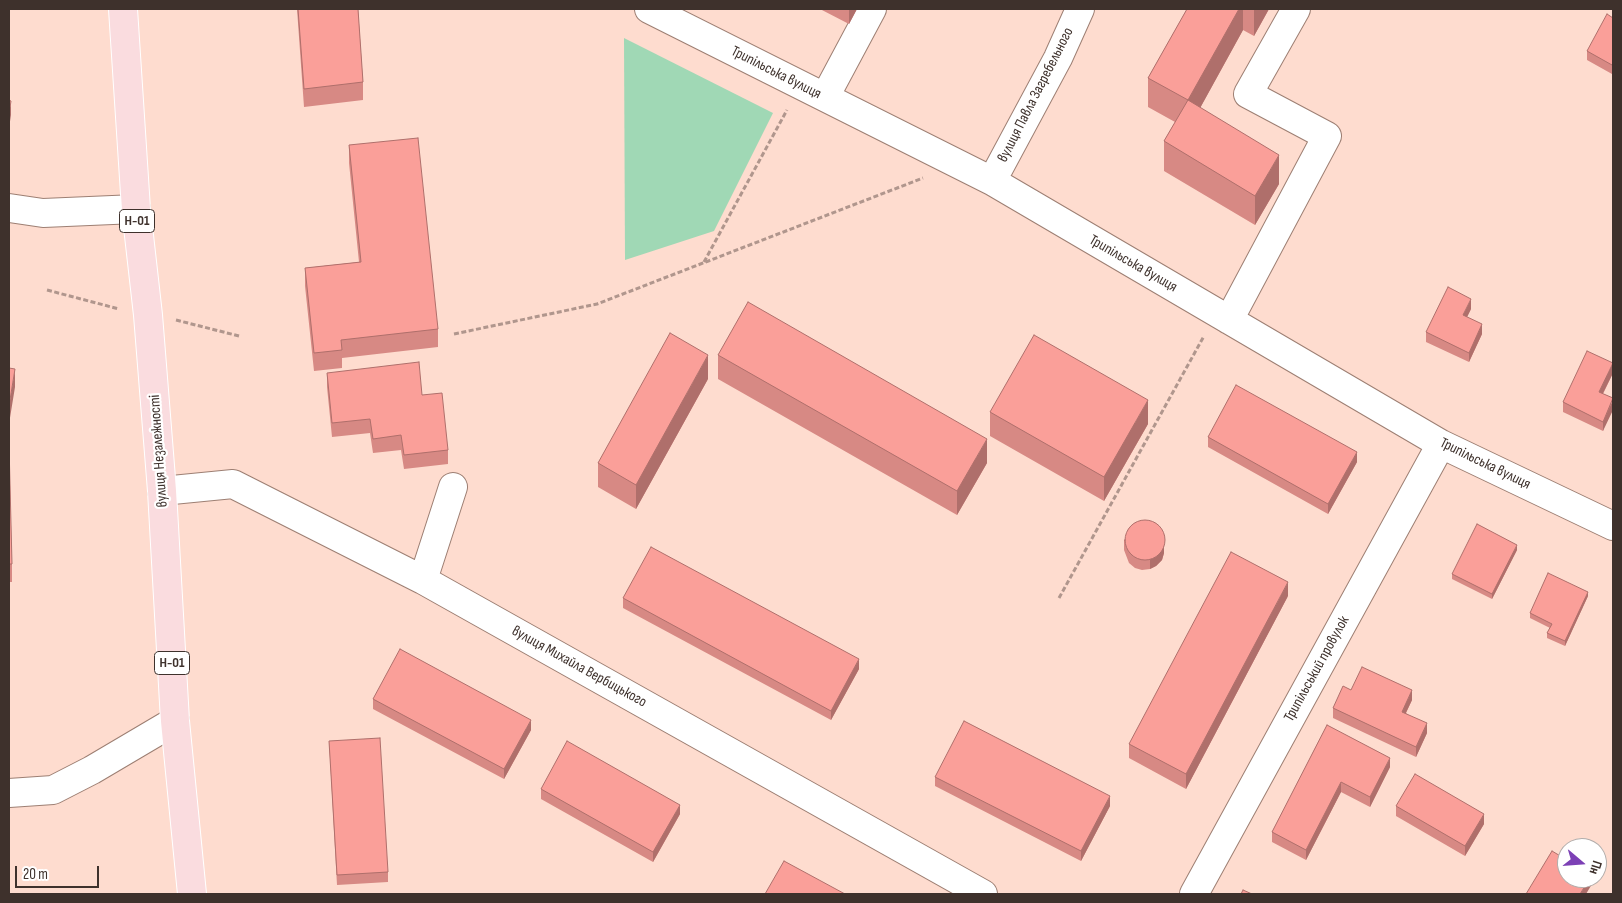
<!DOCTYPE html>
<meta charset="utf-8">
<style>
body{margin:0}
#map{position:relative;width:1622px;height:903px;overflow:hidden;background:#fedccf;font-family:"Sofia Sans Condensed",sans-serif}
canvas{display:block}
.frame{position:absolute;inset:0;border:10px solid #3e312c;pointer-events:none}
.north{position:absolute;left:1557px;top:838px;width:50px;height:50px;box-sizing:border-box;background:#fff;border:1px solid #b2adab;border-radius:50%;rotate:108deg;font-size:14px;font-weight:700;line-height:20px;text-align:center;color:#3e312c}
.north::after{content:'';display:block;margin:auto;width:18px;height:22px;background:#7c40b5;clip-path:polygon(50% 0,100% 100%,50% 72%,0 100%)}
.scale{position:absolute;left:15px;top:866px;width:84px;height:22px;box-sizing:border-box;border:2px solid #3e312c;border-top:0;padding-left:6px;font-size:15px;line-height:18px;white-space:nowrap;color:#3e312c;-webkit-text-stroke:4px #fff;paint-order:stroke}
</style>
<div id="map">
<canvas width="1622" height="903"></canvas>
<div class="frame"></div>
<div class="north">Пн</div>
<div class="scale">20 m</div>
</div>
<script>
const g = document.querySelector('canvas').getContext('2d');
g.lineJoin = 'round';
function fillPath(path, color) { g.fillStyle = color; g.fill(path, 'evenodd'); }
const shape = rows => new Path2D(rows.map(r => 'M' + r).join(''));
function strokePath(path, color, width, dash) { g.strokeStyle = color; g.lineWidth = width; g.lineCap = dash ? 'butt' : 'round'; g.setLineDash(dash || []); g.stroke(path); }
function label(font, color, halo, rows, align = 'center') {
  g.font = font + ' "Sofia Sans Condensed",sans-serif'; g.lineWidth = 4.5; g.setLineDash([]); g.textBaseline = 'middle'; g.strokeStyle = halo; g.fillStyle = color; for (const [text, x, y, turn = 0] of rows) {
    g.save(); g.translate(x, y); g.rotate((+turn || 0) * Math.PI / 180); g.textAlign = isNaN(turn) ? turn : align; if (halo) g.strokeText(text, 0, 0); g.fillText(text, 0, 0); g.restore();
  }
}
fillPath(shape([
 [624,38,773,113,714,231,625,260]
]), '#a0d8b5');
const minor = shape([
 [649,9,992,181,1441,444,1613,526],
 [825,97,872,9],
 [992,181,1058,58,1080,9],
 [9,208,43,213,136,209],
 [1229,320,1327,136,1248,94,1296,9],
 [162,491,233,484,423,580,983,894],
 [423,580,453,487],
 [9,793,53,790,92,770,175,721],
 [1194,894,1441,444]
]);
const major = shape([
 [123,9,136,209,148,315,162,491,175,721,192,894]
]);
strokePath(minor, '#9d7f73', 30);
strokePath(major, '#fff', 30);
strokePath(shape([
 [704,262,787,110],
 [47,290,119,309],
 [176,320,239,336],
 [454,334,597,304,923,178],
 [1059,598,1204,336]
]), '#b0968d', 3, [5, 2.5]);
strokePath(minor, '#fff', 28);
strokePath(major, '#fadcdf', 28);
fillPath(shape([
 [297,9,358,9,363,82,363,100,304,107],
 [820,9,857,9,849,24],
 [1187,9,1269,9,1254,36,1243,30,1200,108,1279,184,1255,225,1164,171,1164,141,1175,122,1148,107,1148,78],
 [1613,18,1613,73,1612,74,1587,60,1587,51],
 [349,145,438,329,438,347,342,358,342,368,314,371,305,286,305,268,359,262,349,163],
 [1471,309,1467,317,1482,334,1469,362,1426,342,1426,332],
 [718,355,987,463,957,515,718,379],
 [327,373,422,395,448,450,448,464,404,469,401,450,373,453,370,433,332,437,327,387],
 [1613,373,1603,394,1613,398,1603,431,1563,412,1563,402],
 [708,379,636,509,598,487,598,463],
 [990,412,1148,424,1104,501,990,436],
 [1208,437,1357,462,1328,514,1208,447],
 [9,444,12,564,12,582,9,582],
 [1164,536,1164,553,1162,560,1156,566,1150,569,1142,570,1135,568,1129,563,1124,550,1124,540],
 [1517,550,1492,599,1452,579,1452,574],
 [1288,596,1186,789,1129,758,1129,744],
 [1588,596,1565,646,1547,638,1547,633,1550,628,1530,618,1530,613],
 [623,598,859,669,831,720,623,608],
 [1351,690,1412,700,1406,713,1427,733,1416,757,1333,718,1333,708],
 [373,699,531,730,504,779,373,709],
 [1327,725,1390,767,1370,807,1341,792,1306,860,1272,842,1272,832],
 [329,741,388,872,388,882,337,885],
 [935,777,1110,806,1081,861,935,786],
 [541,789,680,814,653,862,541,799],
 [1396,806,1484,824,1465,856,1396,816]
]), '#d78984');
fillPath(shape([
 [849,9,857,9,849,24],
 [1239,9,1243,9,1243,30,1188,130,1188,100],
 [1254,9,1269,9,1254,36],
 [11,101,11,115,9,128,9,114],
 [1279,155,1279,184,1255,225,1255,196],
 [1471,299,1471,309,1463,325,1463,315],
 [1482,324,1482,334,1469,362,1469,353],
 [708,355,708,379,636,509,636,485],
 [1613,363,1613,373,1599,401,1599,392],
 [15,369,15,387,9,424,9,406],
 [1148,400,1148,424,1104,501,1104,477],
 [1613,400,1613,410,1603,431,1603,422],
 [987,439,987,463,957,515,957,491],
 [1357,452,1357,462,1328,514,1328,504],
 [1164,544,1164,553,1162,560,1156,566,1150,569,1150,559],
 [1517,545,1517,550,1492,599,1492,594],
 [1288,582,1288,596,1186,789,1186,774],
 [1588,592,1588,596,1565,646,1565,641],
 [859,659,859,669,831,720,831,711],
 [1412,690,1412,700,1402,721,1402,712],
 [531,720,531,730,504,779,504,769],
 [1427,723,1427,733,1416,757,1416,747],
 [1390,758,1390,767,1370,807,1370,797],
 [1341,782,1341,792,1306,860,1306,850],
 [1110,796,1110,806,1081,861,1081,851],
 [680,805,680,814,653,862,653,852],
 [1484,814,1484,824,1465,856,1465,846],
 [1590,878,1592,878,1592,884,1586,894,1580,894]
]), '#af6f6b');
const building = shape([
 [298,9,358,9,363,82,304,89,298,9],
 [1187,9,1239,9,1188,100,1148,78,1187,9],
 [1607,14,1613,18,1613,63,1612,65,1587,51,1607,14],
 [9,100,11,101,9,114,9,100],
 [1188,100,1279,155,1255,196,1164,141,1188,100],
 [418,138,438,329,341,340,342,350,314,353,305,268,361,262,349,145,418,138],
 [1448,287,1471,299,1463,315,1482,324,1469,353,1426,332,1448,287],
 [748,302,987,439,957,491,718,355,748,302],
 [670,333,708,355,636,485,598,463,670,333],
 [1034,335,1148,400,1104,477,990,412,1034,335],
 [1587,351,1613,363,1599,392,1613,398,1603,422,1563,402,1587,351],
 [419,362,422,395,442,393,448,450,404,455,401,435,373,439,370,419,332,423,327,373,419,362],
 [9,368,15,369,9,406,9,368],
 [1236,385,1357,452,1328,504,1208,437,1236,385],
 [9,444,12,564,9,564,9,444],
 '1125 540a20 20 0 1 1 40 0a20 20 0 1 1-40 0Z',
 [1477,524,1517,545,1492,594,1452,574,1477,524],
 [651,547,859,659,831,711,623,598,651,547],
 [1231,552,1288,582,1186,774,1129,744,1231,552],
 [1548,573,1588,592,1565,641,1547,633,1552,624,1530,613,1548,573],
 [400,649,531,720,504,769,373,699,400,649],
 [1362,667,1412,690,1402,712,1427,723,1416,747,1333,708,1343,686,1351,690,1362,667],
 [964,721,1110,796,1081,851,935,777,964,721],
 [1327,725,1390,758,1370,797,1341,782,1306,850,1272,832,1327,725],
 [380,738,388,872,337,875,329,741,380,738],
 [567,741,680,805,653,852,541,789,567,741],
 [1415,774,1484,814,1465,846,1396,806,1415,774],
 [1552,851,1567,860,1567,878,1590,878,1580,894,1526,894,1552,851],
 [784,861,845,894,765,894,784,861],
 [1243,890,1252,894,1241,894,1243,890]
]);
fillPath(building, '#fa9f99');
strokePath(building, '#af6f6b', 1);
for (const [x, y, w] of [
 [137,221,35],
 [172,663,35]
]) { const box = new Path2D(); box.roundRect(x - w / 2, y - 11.5, w, 23, 4); g.fillStyle = '#fff'; g.fill(box); strokePath(box, '#3e312c', 1); }
label('bold 14px', '#3e312c', null, [
 ["Н-01",137,221],
 ["Н-01",172,663]
]);
label('15px', '#3e312c', '#fff', [
 ["Трипільська вулиця",776,73,27],
 ["вулиця Павла Загребельного",1036,95,-63],
 ["Трипільська вулиця",1133,264,30],
 ["вулиця Незалежності",159,451,-94],
 ["Трипільська вулиця",1485,464,26],
 ["вулиця Михайла Вербицького",579,667,29],
 ["Трипільський провулок",1317,669,-61]
]);
</script>
